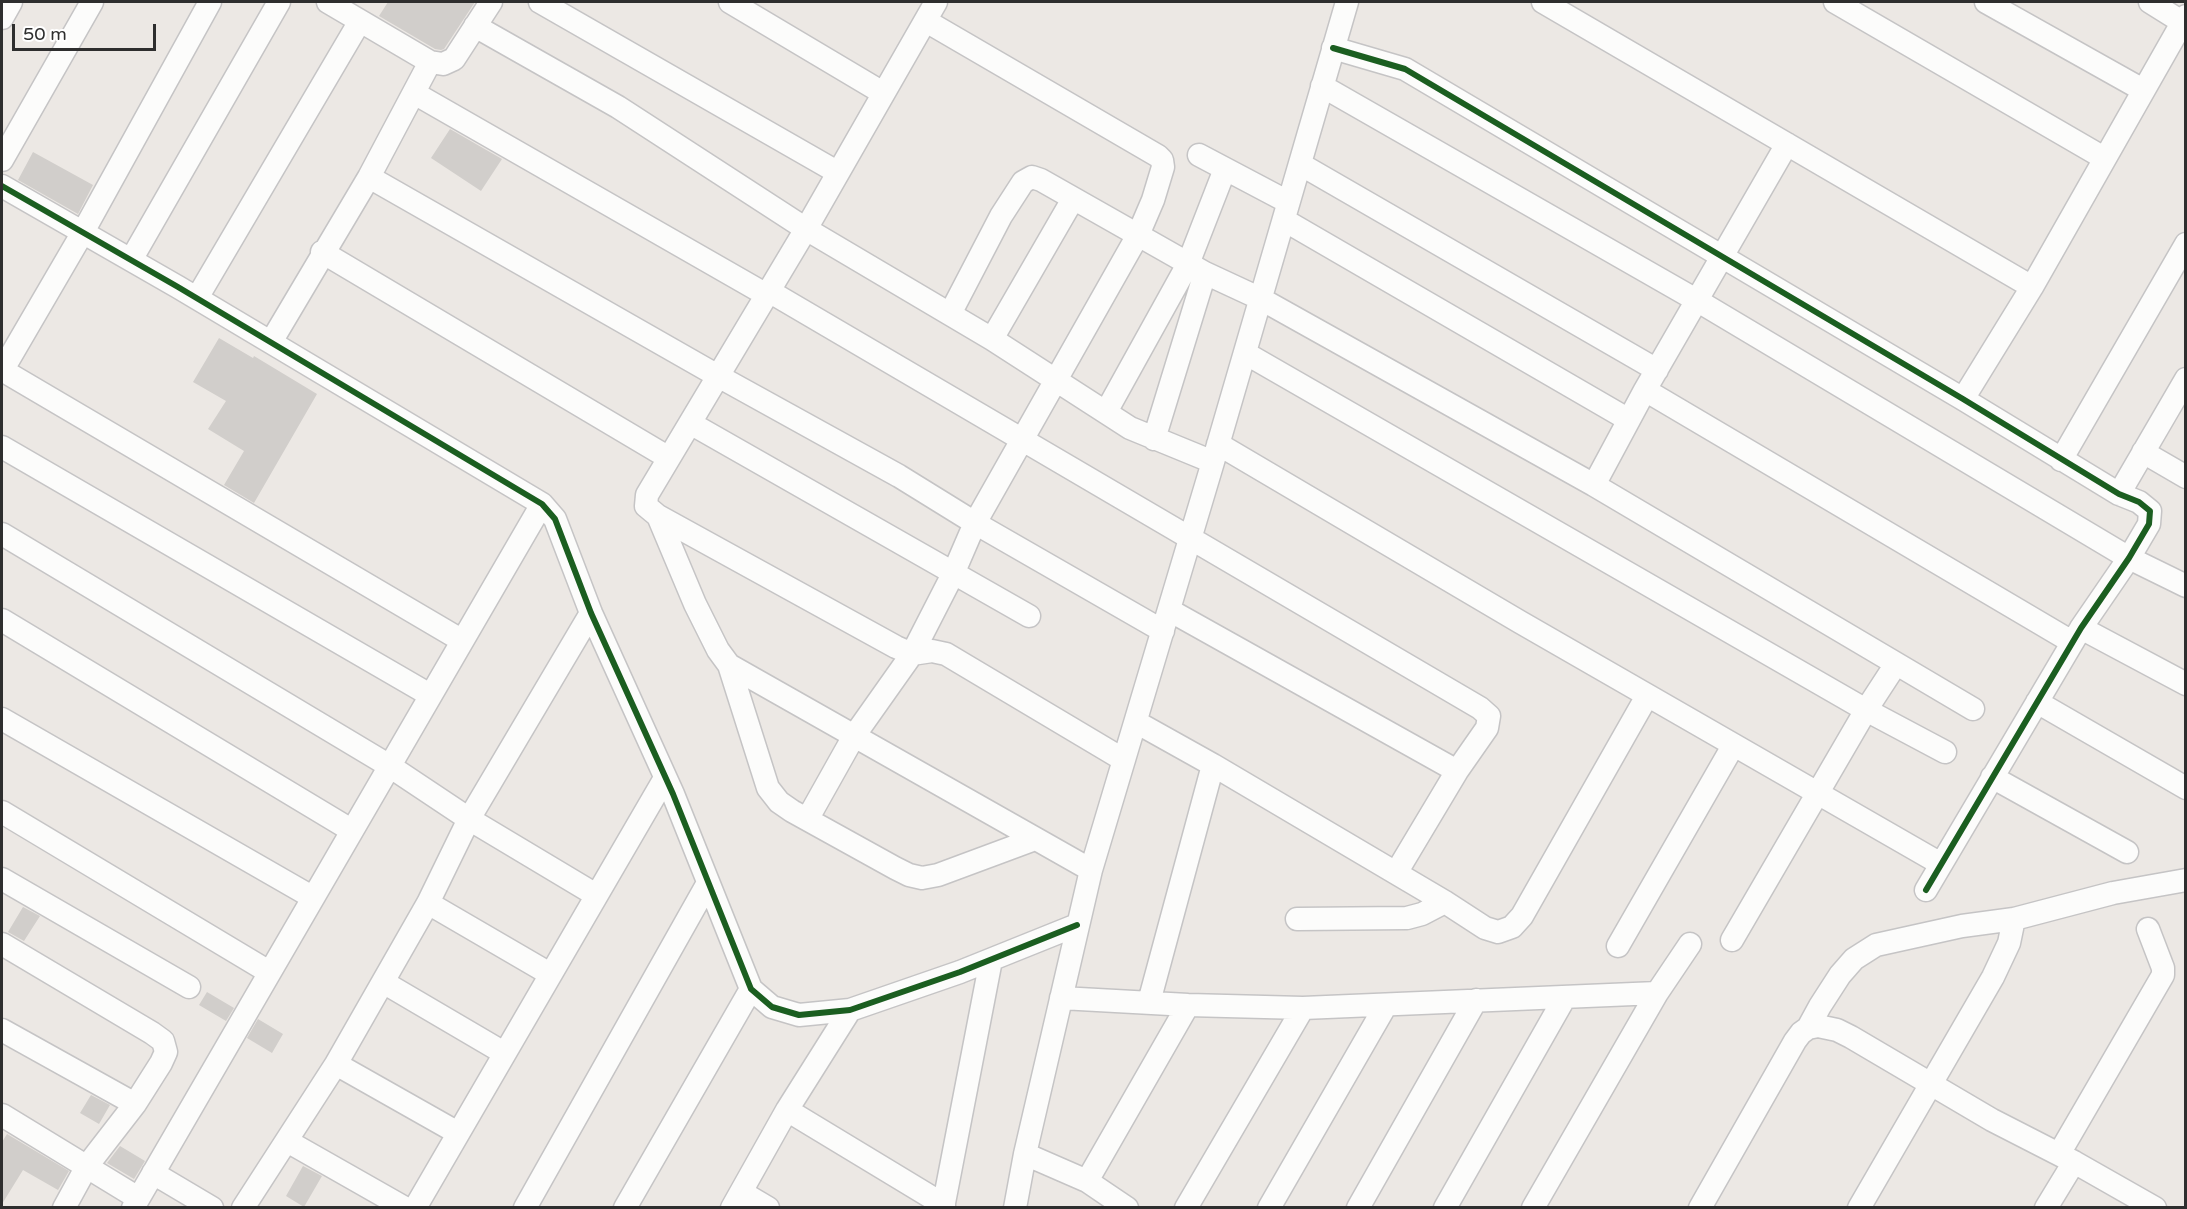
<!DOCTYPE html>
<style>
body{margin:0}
#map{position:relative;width:2187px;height:1209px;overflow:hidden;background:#ece8e4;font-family:"Varela Round",sans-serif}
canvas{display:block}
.frame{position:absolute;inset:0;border:3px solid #2e2e2e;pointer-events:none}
.scale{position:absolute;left:12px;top:24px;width:144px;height:27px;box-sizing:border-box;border:3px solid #2e2e2e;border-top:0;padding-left:8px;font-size:18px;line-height:21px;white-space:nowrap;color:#2e2e2e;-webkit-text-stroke:4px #fff;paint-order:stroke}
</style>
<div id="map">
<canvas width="2187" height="1209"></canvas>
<div class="frame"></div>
<div class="scale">50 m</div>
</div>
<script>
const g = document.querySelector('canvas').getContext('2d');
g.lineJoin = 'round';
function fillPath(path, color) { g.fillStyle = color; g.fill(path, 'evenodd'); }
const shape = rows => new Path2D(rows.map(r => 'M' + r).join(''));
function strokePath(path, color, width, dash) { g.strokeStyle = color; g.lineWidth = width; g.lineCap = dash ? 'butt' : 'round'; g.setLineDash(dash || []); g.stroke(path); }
fillPath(shape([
 [388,2,475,2,444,49,441,50,435,49,379,16],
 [450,129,502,159,481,191,431,158],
 [33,152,93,185,78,214,18,180],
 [219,338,253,358,254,356,317,394,254,503,224,485,244,451,208,429,226,401,193,382],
 [23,907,40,916,24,941,8,932],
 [207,992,234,1008,226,1021,199,1005],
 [258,1019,283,1034,272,1053,247,1038],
 [91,1095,110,1105,99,1124,80,1113],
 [7,1134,69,1171,58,1190,23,1170,2,1204,2,1142],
 [120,1146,145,1161,134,1179,107,1163],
 [303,1166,322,1176,304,1207,286,1196]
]), '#d1cecb');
const minor = shape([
 [328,2,430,62],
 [540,2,837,172],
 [730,2,883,93],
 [936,2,806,229,647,495,646,506,658,516,896,647,912,654,932,651,946,654,1124,760],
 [1543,2,2032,287],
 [1835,2,2104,158],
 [1986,2,2143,90],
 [2150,2,2182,22],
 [2,18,11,2],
 [475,26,618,107,806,229,992,339,1130,428,1213,462],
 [1333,48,1405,69,1963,399,2119,494,2139,502,2150,511,2149,524,2129,558,2081,628,1926,890],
 [1322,86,1698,301,2129,558,2186,586],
 [414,93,765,294],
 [1199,155,1288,202],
 [2,160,92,2],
 [1300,164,1657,370],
 [369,177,718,376,899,476,975,523,1163,631],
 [2,186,178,287,542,504,555,519,591,613,673,794,751,989,772,1007,799,1015,850,1010,960,972,1077,925],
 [1284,220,1629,420],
 [322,252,669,458],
 [131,260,279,2],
 [767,290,1480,708,1489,716,1487,728,1457,771,1396,873],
 [197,298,360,21],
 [950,314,1001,216,1023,182,1032,177,1041,180,1205,273],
 [992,339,1073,199],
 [271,342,369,177,430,62,443,64,454,59,491,2],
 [1245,353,1866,710,1945,752],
 [2,370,461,640],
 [2,371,83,232,210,2],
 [1645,390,2072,642],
 [1963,399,2032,287,2186,16],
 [1106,412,1188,264,1225,169],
 [690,423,1029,616],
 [1154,439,1205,273,1261,299,1594,485,1973,709],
 [1218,444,1520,622,1941,864],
 [2,447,430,695],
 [2143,452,2186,477],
 [2061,460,2186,244],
 [1594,485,1645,390,1787,144],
 [2119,494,2186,379],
 [658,516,695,604,718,650,729,665,1091,870],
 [2,534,388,765,469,819,596,895],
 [1169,610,1457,771],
 [2,620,351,830],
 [2081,628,2186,684],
 [729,665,768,788,779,802,792,811,895,868,909,875,922,878,938,875,1035,839],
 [2037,702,2186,788],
 [2,719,312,897],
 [1136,722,1213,765,1445,902,1485,928,1498,932,1512,927,1522,916,1647,696],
 [1992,777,2127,852],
 [2,812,269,972],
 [808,818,854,736,912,654,953,574,975,523,1138,235,1153,200,1163,167,1162,160,1158,156,926,21],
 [2,879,189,987],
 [428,903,550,974],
 [1297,919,1407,918,1422,914,1445,902],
 [1732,940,1866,710,1896,664],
 [2,944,152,1033,163,1041,166,1052,161,1063,135,1104,87,1166,64,1208],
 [1618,946,1733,746],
 [383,982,504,1053],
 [1061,998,1188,1005,1303,1008,1657,993],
 [1149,1002,1213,765],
 [1808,1028,1820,1006,1840,975,1854,959,1876,945,1962,926,2014,919,2113,893,2186,880],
 [2,1030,135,1104],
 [336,1064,458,1133],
 [787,1110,944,1205],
 [2,1115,138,1198],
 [287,1141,405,1208],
 [1025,1154,1087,1181,1127,1208],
 [2059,1154,2163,975,2163,968,2148,929],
 [153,1173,212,1208],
 [1087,1181,1188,1005],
 [741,1192,768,1208],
 [133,1208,542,504],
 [243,1208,336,1064,428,903,469,819,591,613],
 [415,1208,665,778],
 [525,1208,708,883],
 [625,1208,751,989],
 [732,1208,787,1110,850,1010],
 [943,1208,991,960],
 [1015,1208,1025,1154,1091,870,1213,462,1347,2],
 [1186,1208,1303,1008],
 [1269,1208,1386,1005],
 [1358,1208,1476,1000],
 [1445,1208,1565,997],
 [1533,1208,1657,993,1690,944],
 [1700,1208,1795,1041,1801,1033,1808,1028,1818,1026,1837,1030,1851,1037,1992,1120,2074,1162,2155,1208],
 [1859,1208,1993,977,2009,943,2014,919],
 [2046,1208,2074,1162]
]);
strokePath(minor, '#c5c4c5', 25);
strokePath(minor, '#fcfcfb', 22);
strokePath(shape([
 [1333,48,1405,69,1963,399,2119,494,2139,502,2150,511,2149,524,2129,558,2081,628,1926,890],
 [2,186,178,287,542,504,555,519,591,613,673,794,751,989,772,1007,799,1015,850,1010,960,972,1077,925]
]), '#1b5e20', 6);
</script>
